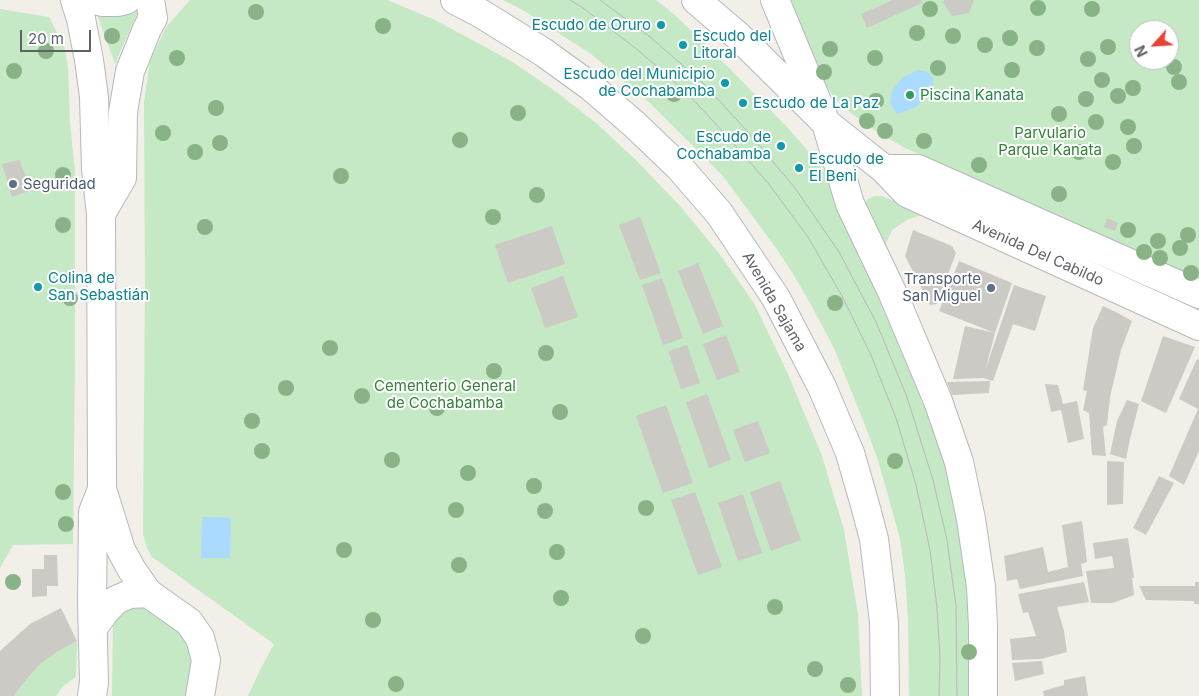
<!DOCTYPE html>
<meta charset="utf-8">
<style>
body{margin:0}
#map{position:relative;width:1199px;height:696px;overflow:hidden;background:#f1efe8;font-family:Inter,sans-serif}
canvas{display:block}
.north{position:absolute;left:1129px;top:20px;width:50px;height:50px;box-sizing:border-box;background:#fff;border:1px solid #bfc1c3;border-radius:50%;rotate:244deg;font-size:14px;font-weight:700;line-height:20px;text-align:center;color:#5f6368}
.north::after{content:'';display:block;margin:auto;width:18px;height:22px;background:#ea4335;clip-path:polygon(50% 0,100% 100%,50% 72%,0 100%)}
.scale{position:absolute;left:20px;top:30px;width:71px;height:22px;box-sizing:border-box;border:2px solid #5f6368;border-top:0;padding-left:6px;font-size:15px;line-height:18px;white-space:nowrap;color:#5f6368;-webkit-text-stroke:4px #fff;paint-order:stroke}
</style>
<div id="map">
<canvas width="1199" height="696"></canvas>
<div class="north">N</div>
<div class="scale">20 m</div>
</div>
<script>
const g = document.querySelector('canvas').getContext('2d');
g.lineJoin = 'round';
function fillPath(path, color) { g.fillStyle = color; g.fill(path, 'evenodd'); }
const shape = rows => new Path2D(rows.map(r => 'M' + r).join(''));
function strokePath(path, color, width, dash) { g.strokeStyle = color; g.lineWidth = width; g.lineCap = dash ? 'butt' : 'round'; g.setLineDash(dash || []); g.stroke(path); }
function label(font, color, halo, rows, align = 'center') {
  g.font = font + ' Inter,sans-serif'; g.lineWidth = 4; g.setLineDash([]); g.textBaseline = 'middle'; g.strokeStyle = halo; g.fillStyle = color; for (const [text, x, y, turn = 0] of rows) {
    g.save(); g.translate(x, y); g.rotate((+turn || 0) * Math.PI / 180); g.textAlign = isNaN(turn) ? turn : align; if (halo) g.strokeText(text, 0, 0); g.fillText(text, 0, 0); g.restore();
  }
}
fillPath(shape([
 [190,0,387,0,435,20,511,61,555,91,595,122,636,160,681,207,721,256,755,305,788,374,822,456,844,530,858,615,862,696,248,696,260,670,274,644,152,557,147,548,143,534,145,286,144,103,150,60,167,26],
 [503,0,656,0,676,16,732,71,788,128,819,164,842,201,925,384,968,545,976,696,909,696,908,619,905,575,900,539,889,499,877,457,863,420,834,348,810,303,792,272,776,248,723,176,650,103,591,54,523,10],
 [787,0,1199,0,1199,284,937,162,905,148,876,131,851,113,835,99,824,82],
 [1139,30,1169,30,1169,60,1139,60],
 [140,8,123,45,115,64,96,11,125,10],
 [0,9,49,17,64,46,68,67,70,123,75,172,75,359,73,544,13,545,0,568],
 [874,196,882,196,924,214,907,220,892,230,886,243,885,258,864,203,868,199],
 [142,606,158,612,178,627,191,647,192,672,186,696,112,696,113,623,120,608],
 [77,641,76,677,63,686,56,696,14,696,22,685,40,664,57,652]
]), '#c5e8c5');
fillPath(shape([
 [918,70,929,73,934,80,931,91,924,100,914,108,897,114,890,103,892,91,902,78],
 [202,517,231,518,230,558,201,558]
]), '#aadaff');
fillPath(shape([
 [893,0,921,0,922,3,867,28,861,14],
 [944,0,974,0,969,13,952,16,943,2],
 [19,160,32,190,12,197,2,164],
 [640,217,661,273,640,280,619,225],
 [1107,218,1118,223,1115,231,1104,227],
 [552,226,565,264,508,283,495,245],
 [913,230,952,246,956,253,937,304,930,305,905,256],
 [959,261,1012,283,995,333,939,311],
 [698,263,723,326,703,334,678,271],
 [563,276,578,317,545,328,531,288],
 [662,278,683,338,663,345,642,285],
 [1014,285,1046,296,1035,331,1013,324,993,381,983,378,953,379,965,326,995,333,985,371],
 [1103,306,1118,313,1132,321,1121,350,1110,397,1107,425,1103,427,1106,456,1092,455,1089,413,1083,410,1087,391,1083,390,1093,328],
 [726,335,740,372,717,380,703,344],
 [1163,336,1195,347,1166,413,1141,401],
 [687,345,700,383,681,389,668,351],
 [1197,359,1199,360,1199,451,1184,485,1169,476,1198,409,1179,399],
 [990,381,989,393,952,395,947,382],
 [1045,384,1058,385,1063,404,1077,401,1084,439,1068,443,1061,410,1051,412],
 [707,394,731,460,709,468,686,402],
 [1127,400,1139,404,1130,439,1126,459,1110,454,1117,421],
 [666,405,693,483,663,493,636,416],
 [758,421,770,453,745,462,733,430],
 [1107,461,1124,462,1123,504,1107,505],
 [1159,476,1174,483,1146,535,1133,528],
 [780,481,801,540,771,551,750,492],
 [695,492,722,567,698,575,671,500],
 [743,494,762,553,738,561,718,503],
 [1082,521,1087,562,1081,564,1083,576,1020,589,1017,579,1007,581,1004,556,1043,547,1048,572,1068,567,1062,525],
 [1128,538,1134,578,1132,578,1134,595,1113,603,1091,603,1086,571,1114,568,1112,556,1095,559,1093,543],
 [44,555,57,555,58,586,47,586,47,596,32,597,32,569,44,569],
 [1084,582,1089,602,1057,607,1064,631,1067,652,1041,659,1012,660,1010,639,1036,636,1028,612,1023,613,1018,594],
 [1195,582,1199,582,1199,604,1194,604,1194,601,1146,600,1139,586,1195,586],
 [61,608,77,641,57,652,40,664,22,685,14,696,0,696,0,651,30,624],
 [1042,661,1044,674,1015,681,1012,663],
 [1085,676,1088,696,1044,696,1043,691,1064,685,1064,680]
]), '#cccac5');
const minor = shape([
 [75,0,81,19,89,60,94,97,96,169,101,214,102,489,121,550,132,570,148,593,189,622,200,638,206,660,200,696],
 [94,0,102,2,118,2,126,0],
 [455,0,480,13,543,52,590,86,634,124,680,168,719,213,776,298,822,387,850,453,865,505,874,539,884,622,885,696],
 [696,0,738,36,826,123,884,169,907,193,1199,326],
 [775,0,826,123,850,204,893,294,938,401,959,462,971,519,981,587,983,626,983,696],
 [884,169,918,169,1199,294],
 [101,214,122,178,123,112,130,71,147,29,153,18,150,0],
 [93,628,106,610,116,600,130,594,148,593],
 [92,696,94,682,92,603,93,512,102,489]
]);
strokePath(minor, '#b5b8bc', 30);
strokePath(minor, '#fff', 28);
strokePath(shape([
 [570,0,583,8,639,51,686,92,726,135,768,183,808,237,842,296,871,355,896,418,916,485,930,550,937,608,940,659,939,696],
 [600,0,649,36,703,83,747,131,795,188,839,252,876,322,907,397,933,480,947,540,956,606,957,696]
]), '#b6b7b8', 1);
g.fillStyle = '#89b387';
for (const [x, y] of [
 [1038,8],
 [930,9],
 [1092,9],
 [256,12],
 [383,26],
 [917,33],
 [112,36],
 [953,36],
 [1010,38],
 [985,45],
 [1108,47],
 [1037,48],
 [830,49],
 [46,51],
 [177,58],
 [875,58],
 [1088,59],
 [1174,67],
 [938,68],
 [1012,70],
 [14,71],
 [824,72],
 [1102,80],
 [1179,82],
 [1133,88],
 [674,94],
 [1118,96],
 [1086,99],
 [876,101],
 [216,108],
 [518,113],
 [1059,114],
 [867,121],
 [1096,122],
 [1128,127],
 [885,131],
 [163,133],
 [460,140],
 [924,141],
 [220,143],
 [1134,146],
 [195,152],
 [1079,152],
 [1113,162],
 [979,165],
 [63,175],
 [341,176],
 [1059,194],
 [537,195],
 [493,217],
 [63,225],
 [205,227],
 [1128,230],
 [1188,235],
 [1158,241],
 [1180,248],
 [1144,252],
 [1160,258],
 [1191,273],
 [70,298],
 [835,303],
 [330,348],
 [546,353],
 [494,371],
 [286,388],
 [362,396],
 [437,408],
 [560,412],
 [252,421],
 [262,451],
 [392,460],
 [895,461],
 [468,473],
 [534,486],
 [63,492],
 [646,508],
 [456,510],
 [545,511],
 [66,524],
 [344,550],
 [557,552],
 [459,565],
 [13,582],
 [561,598],
 [775,607],
 [373,620],
 [643,636],
 [969,652],
 [815,669],
 [396,684],
 [848,685]
]) { g.beginPath(); g.arc(x, y, 8, 0, 2 * Math.PI); g.fill(); }
for (const [x, y, r, color] of [
 [661,25,5,"#0f9aa8"],
 [683,45,5,"#0f9aa8"],
 [725,83,5,"#0f9aa8"],
 [910,95,5,"#2e9e5b"],
 [743,103,5,"#0f9aa8"],
 [781,146,5,"#0f9aa8"],
 [799,168,5,"#0f9aa8"],
 [13,184,5,"#5c6f8a"],
 [38,287,5,"#0f9aa8"],
 [991,288,5,"#5c6f8a"]
]) { const dot = new Path2D(); dot.arc(x, y, r, 0, 2 * Math.PI); g.fillStyle = color; g.fill(dot); strokePath(dot, '#fff', 2); }
label('15px', '#0d838f', '#fff', [
 ["Escudo de Oruro",651,25,"right"],
 ["Escudo del",693,36],
 ["Litoral",693,53],
 ["Escudo del Municipio",715,74,"right"],
 ["de Cochabamba",715,91,"right"],
 ["Escudo de La Paz",753,103],
 ["Escudo de",771,137,"right"],
 ["Cochabamba",771,154,"right"],
 ["Escudo de",809,159],
 ["El Beni",809,176],
 ["Colina de",48,278],
 ["San Sebastián",48,295]
], 'left');
label('15px', '#27864d', '#fff', [
 ["Piscina Kanata",920,95]
], 'left');
label('15px', '#348238', '#fff', [
 ["Parvulario",1050,133],
 ["Parque Kanata",1050,150],
 ["Cementerio General",445,386],
 ["de Cochabamba",445,403]
]);
label('15px', '#4e5e75', '#fff', [
 ["Seguridad",23,184],
 ["Transporte",981,279,"right"],
 ["San Miguel",981,296,"right"]
], 'left');
label('15px', '#5f6368', '#fff', [
 ["Avenida Del Cabildo",1038,253,24],
 ["Avenida Sajama",774,302,60]
]);
</script>
